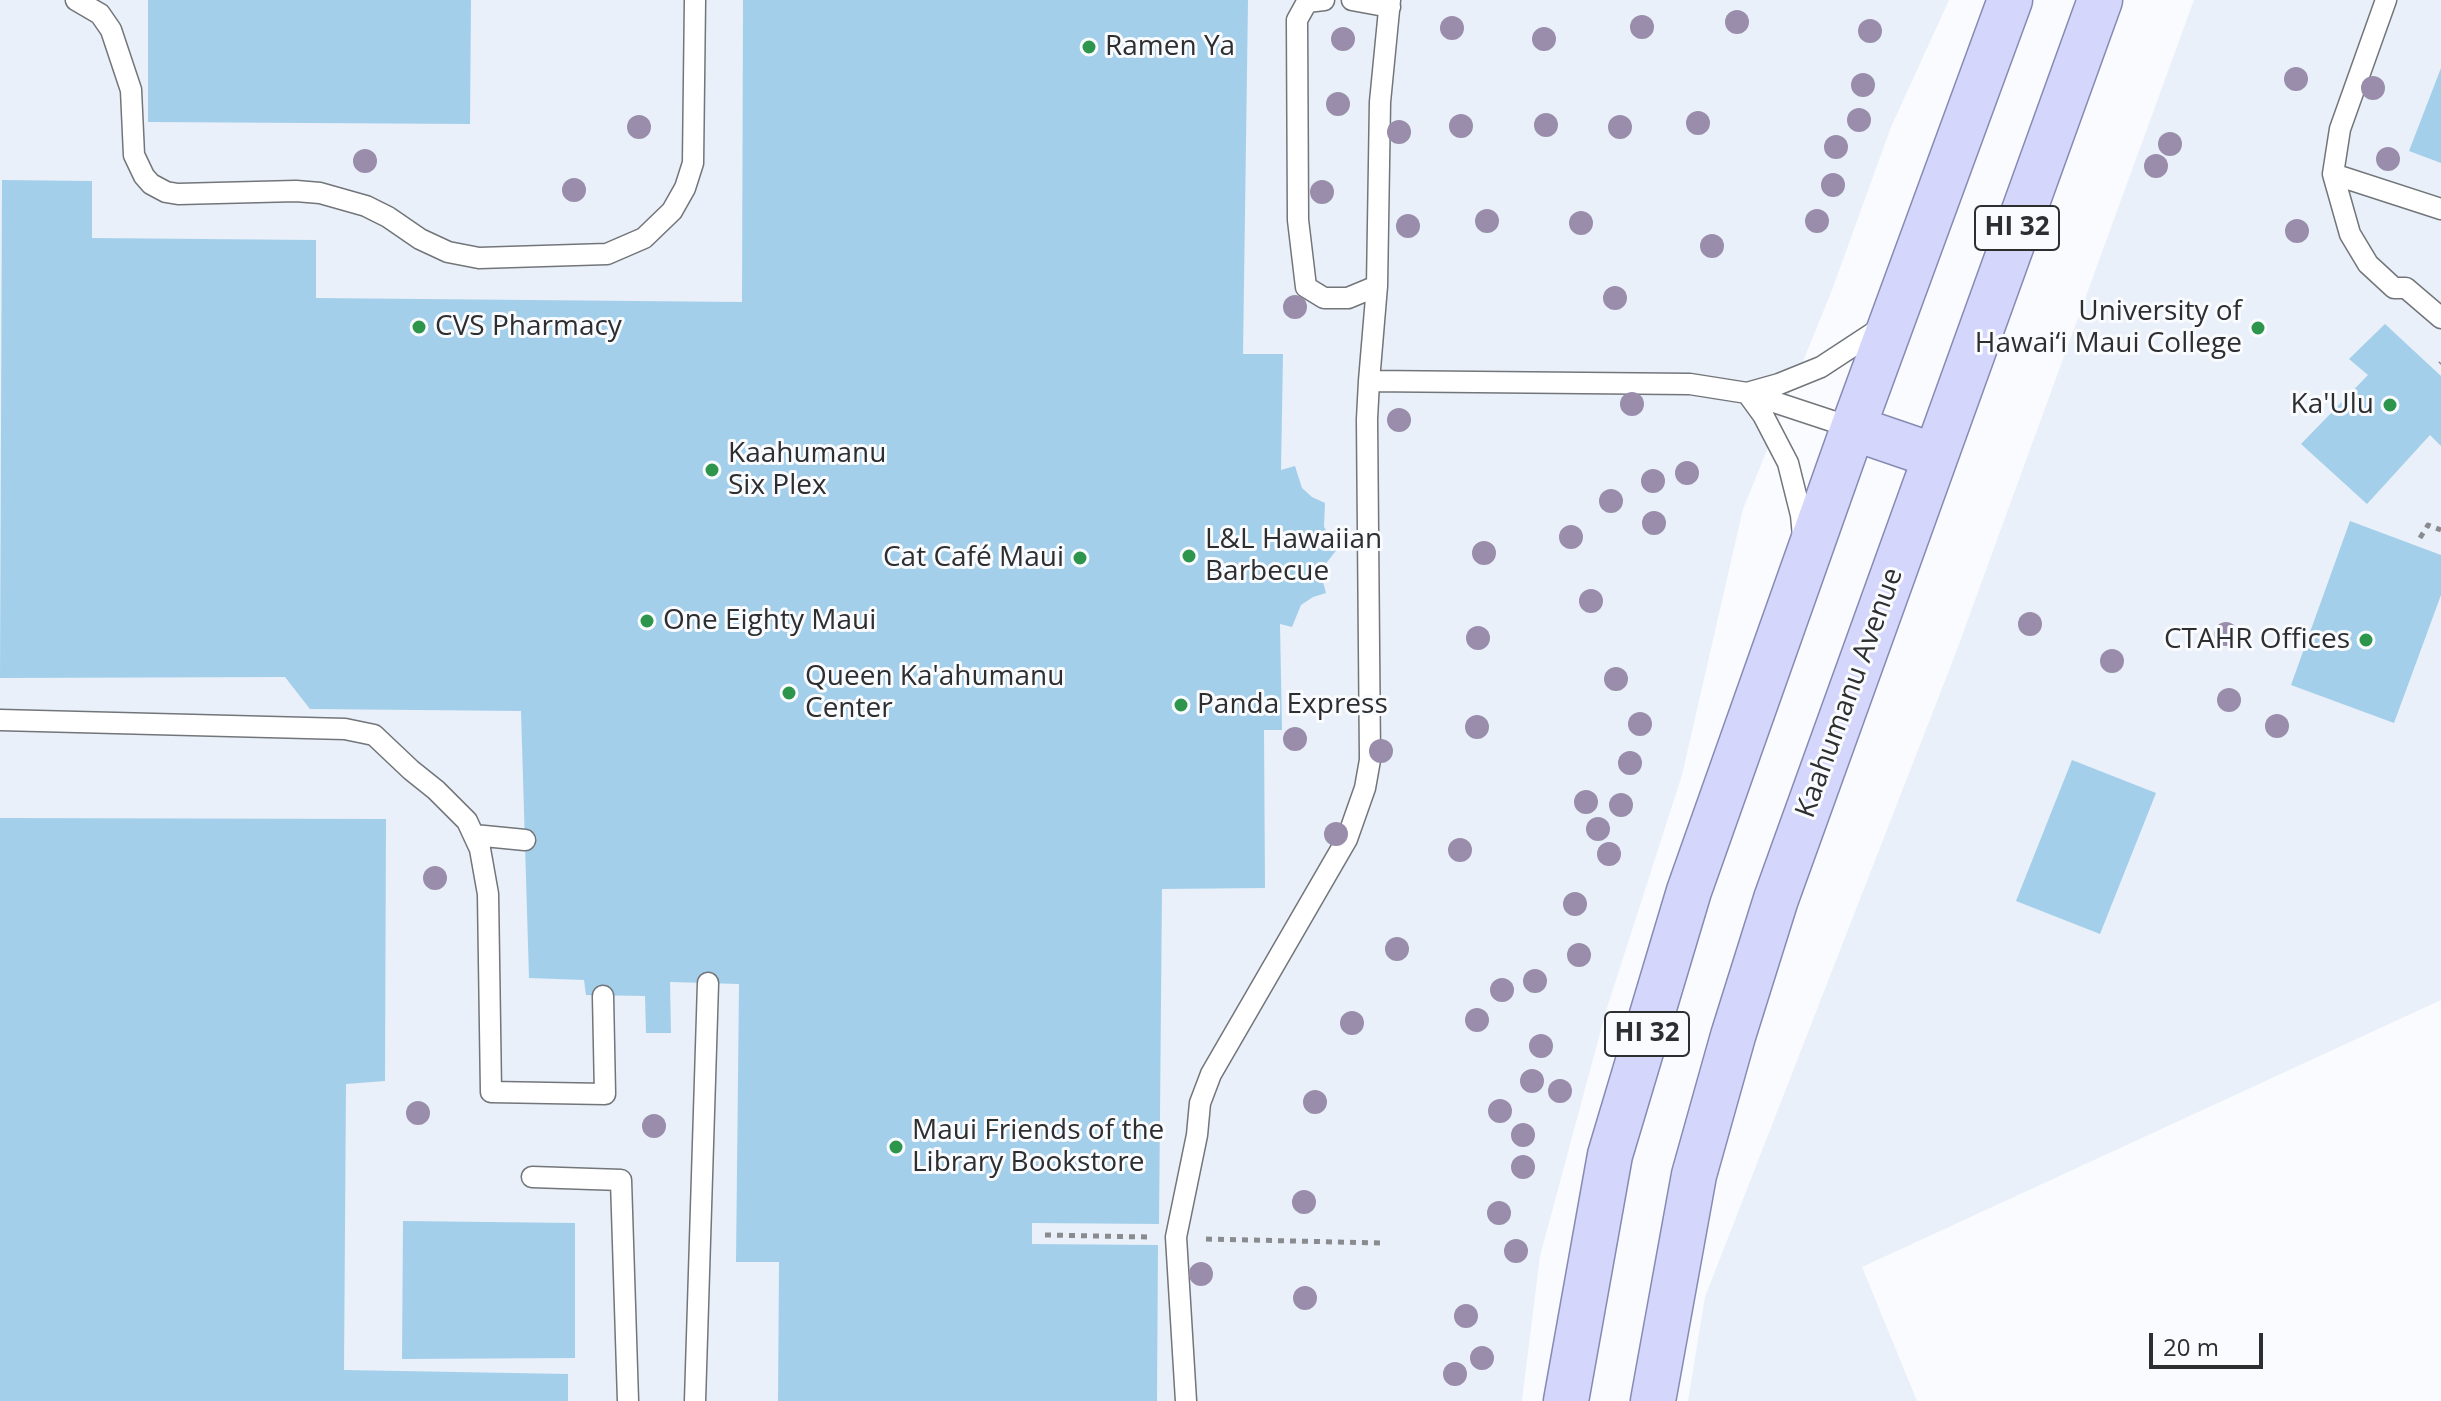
<!DOCTYPE html>
<meta charset="utf-8">
<style>
body{margin:0}
#map{position:relative;width:2441px;height:1401px;overflow:hidden;background:#f9fbfe;font-family:"Open Sans",sans-serif}
canvas{display:block}
.scale{position:absolute;left:2149px;top:1333px;width:114px;height:36px;box-sizing:border-box;border:4px solid #2d2e30;border-top:0;padding-left:10px;font-size:24px;line-height:28px;white-space:nowrap;color:#2d2e30;-webkit-text-stroke:6px #f9fbfe;paint-order:stroke}
</style>
<div id="map">
<canvas width="2441" height="1401"></canvas>
<div class="scale">20 m</div>
</div>
<script>
const g = document.querySelector('canvas').getContext('2d');
g.lineJoin = 'round';
function fillPath(path, color) { g.fillStyle = color; g.fill(path, 'evenodd'); }
const shape = rows => new Path2D(rows.map(r => 'M' + r).join(''));
function strokePath(path, color, width, dash) { g.strokeStyle = color; g.lineWidth = width; g.lineCap = dash ? 'butt' : 'round'; g.setLineDash(dash || []); g.stroke(path); }
function label(font, color, halo, rows, align = 'center') {
  g.font = font + ' "Open Sans",sans-serif'; g.lineWidth = 6; g.setLineDash([]); g.textBaseline = 'middle'; g.strokeStyle = halo; g.fillStyle = color; for (const [text, x, y, turn = 0] of rows) {
    g.save(); g.translate(x, y); g.rotate((+turn || 0) * Math.PI / 180); g.textAlign = isNaN(turn) ? turn : align; if (halo) g.strokeText(text, 0, 0); g.fillText(text, 0, 0); g.restore();
  }
}
fillPath(shape([
 [0,0,1949,0,1891,127,1832,290,1743,509,1682,775,1606,1011,1540,1256,1522,1401,0,1401],
 [2194,0,2441,0,2441,1000,1862,1267,1917,1401,1688,1401,1705,1297,1955,655]
]), '#e9f0f9');
fillPath(shape([
 [148,0,471,0,470,124,148,122],
 [743,0,1248,0,1243,354,1283,354,1281,470,1295,466,1302,488,1312,497,1325,503,1324,527,1338,548,1324,566,1322,578,1326,593,1313,597,1301,605,1292,627,1280,624,1282,730,1264,730,1265,888,1162,889,1159,1224,1032,1223,1032,1244,1158,1245,1157,1401,778,1401,779,1262,736,1262,739,984,670,982,671,1033,646,1033,645,996,586,995,584,980,529,978,521,711,310,709,285,677,0,678,2,180,92,181,92,238,316,240,316,298,742,302],
 [2441,68,2441,163,2409,151],
 [2385,324,2441,376,2441,446,2430,435,2367,504,2301,444,2368,375,2349,359],
 [2350,521,2441,555,2441,595,2394,723,2291,685],
 [2072,760,2156,793,2100,934,2016,901],
 [0,818,386,819,385,1081,346,1084,344,1370,568,1374,568,1401,0,1401],
 [403,1221,575,1223,575,1358,402,1359]
]), '#a4cfea');
const service = shape([
 [76,0,100,14,111,30,131,90,134,155,144,176,151,184,166,192,178,194,296,191,320,193,366,206,388,217,420,239,448,252,479,258,607,254,644,238,672,211,685,188,693,163,695,0],
 [1324,0,1307,2,1297,20,1298,220,1306,287,1324,298,1348,298,1377,286],
 [1352,0,1390,7],
 [2386,0,2340,129,2333,174,2350,234,2368,264,2394,288,2406,288,2441,318],
 [2333,174,2441,209],
 [1369,381,1377,286,1380,102,1390,0],
 [1747,393,1763,415,1788,463,1801,515,1803,536],
 [1747,393,1779,384,1821,367,1882,327],
 [0,720,345,729,374,735,411,770,436,790,467,821,480,849,488,894,491,1092,605,1094,603,996],
 [474,835,525,840],
 [532,1177,621,1180,628,1401],
 [695,1401,708,983],
 [1186,1401,1176,1237,1197,1135,1200,1103,1211,1074,1347,839,1365,788,1370,760,1367,419,1369,381,1690,384,1747,393,1853,428]
]);
const primary = shape([
 [1853,428,1935,456],
 [1566,1401,1610,1155,1689,891,1853,428,2010,0],
 [1653,1401,1694,1175,1733,1036,1776,899,2100,0]
]);
strokePath(service, '#727579', 23);
strokePath(primary, '#878ab2', 47);
strokePath(shape([
 [2440,364,2441,363],
 [2420,538,2428,525,2441,530],
 [1045,1235,1148,1237],
 [1206,1239,1381,1243]
]), '#8a8b8e', 5, [6, 6]);
strokePath(service, '#fff', 20);
strokePath(primary, '#d4d6fb', 44);
g.fillStyle = '#998dab';
for (const [x, y] of [
 [1737,22],
 [1642,27],
 [1452,28],
 [1870,31],
 [1343,39],
 [1544,39],
 [2296,79],
 [1863,85],
 [2373,88],
 [1338,104],
 [1859,120],
 [1698,123],
 [1546,125],
 [1461,126],
 [639,127],
 [1620,127],
 [1399,132],
 [2170,144],
 [1836,147],
 [2388,159],
 [365,161],
 [2156,166],
 [1833,185],
 [574,190],
 [1322,192],
 [1487,221],
 [1817,221],
 [1581,223],
 [1408,226],
 [2297,231],
 [1712,246],
 [1615,298],
 [1295,307],
 [1632,404],
 [1399,420],
 [1687,473],
 [1653,481],
 [1611,501],
 [1654,523],
 [1571,537],
 [1484,553],
 [1591,601],
 [2030,624],
 [2226,634],
 [1478,638],
 [2112,661],
 [1616,679],
 [2229,700],
 [1640,724],
 [2277,726],
 [1477,727],
 [1295,739],
 [1381,751],
 [1630,763],
 [1586,802],
 [1621,805],
 [1598,829],
 [1336,834],
 [1460,850],
 [1609,854],
 [435,878],
 [1575,904],
 [1397,949],
 [1579,955],
 [1535,981],
 [1502,990],
 [1477,1020],
 [1352,1023],
 [1541,1046],
 [1532,1081],
 [1560,1091],
 [1315,1102],
 [1500,1111],
 [418,1113],
 [654,1126],
 [1523,1135],
 [1523,1167],
 [1304,1202],
 [1499,1213],
 [1516,1251],
 [1201,1274],
 [1305,1298],
 [1466,1316],
 [1482,1358],
 [1455,1374]
]) { g.beginPath(); g.arc(x, y, 12, 0, 2 * Math.PI); g.fill(); }
for (const [x, y, r, color] of [
 [1089,47,8,"#2e964c"],
 [419,327,8,"#2e964c"],
 [2258,328,8,"#2e964c"],
 [2390,405,8,"#2e964c"],
 [712,470,8,"#2e964c"],
 [1189,556,8,"#2e964c"],
 [1080,558,8,"#2e964c"],
 [647,621,8,"#2e964c"],
 [2366,640,8,"#2e964c"],
 [789,693,8,"#2e964c"],
 [1181,705,8,"#2e964c"],
 [896,1147,8,"#2e964c"]
]) { const dot = new Path2D(); dot.arc(x, y, r, 0, 2 * Math.PI); g.fillStyle = color; g.fill(dot); strokePath(dot, '#f9fbfe', 3); }
for (const [x, y, w] of [
 [2017,228,84],
 [1647,1034,84]
]) { const box = new Path2D(); box.roundRect(x - w / 2, y - 22, w, 44, 6); g.fillStyle = '#f9fbfe'; g.fill(box); strokePath(box, '#2d2e30', 2); }
label('bold 26px', '#2d2e30', null, [
 ["HI 32",2017,228],
 ["HI 32",1647,1034]
]);
label('28px', '#2d2e30', '#f9fbfe', [
 ["Ramen Ya",1105,47],
 ["University of",2242,312,"right"],
 ["Hawai‘i Maui College",2242,344,"right"],
 ["CVS Pharmacy",435,327],
 ["Ka'Ulu",2374,405,"right"],
 ["Kaahumanu",728,454],
 ["Six Plex",728,486],
 ["L&L Hawaiian",1205,540],
 ["Barbecue",1205,572],
 ["Cat Café Maui",1064,558,"right"],
 ["One Eighty Maui",663,621],
 ["CTAHR Offices",2350,640,"right"],
 ["Queen Ka'ahumanu",805,677],
 ["Center",805,709],
 ["Panda Express",1197,705],
 ["Maui Friends of the",912,1131],
 ["Library Bookstore",912,1163]
], 'left');
label('28px', '#2d2e30', '#f9fbfe', [
 ["Kaahumanu Avenue",1850,693,-70]
]);
</script>
